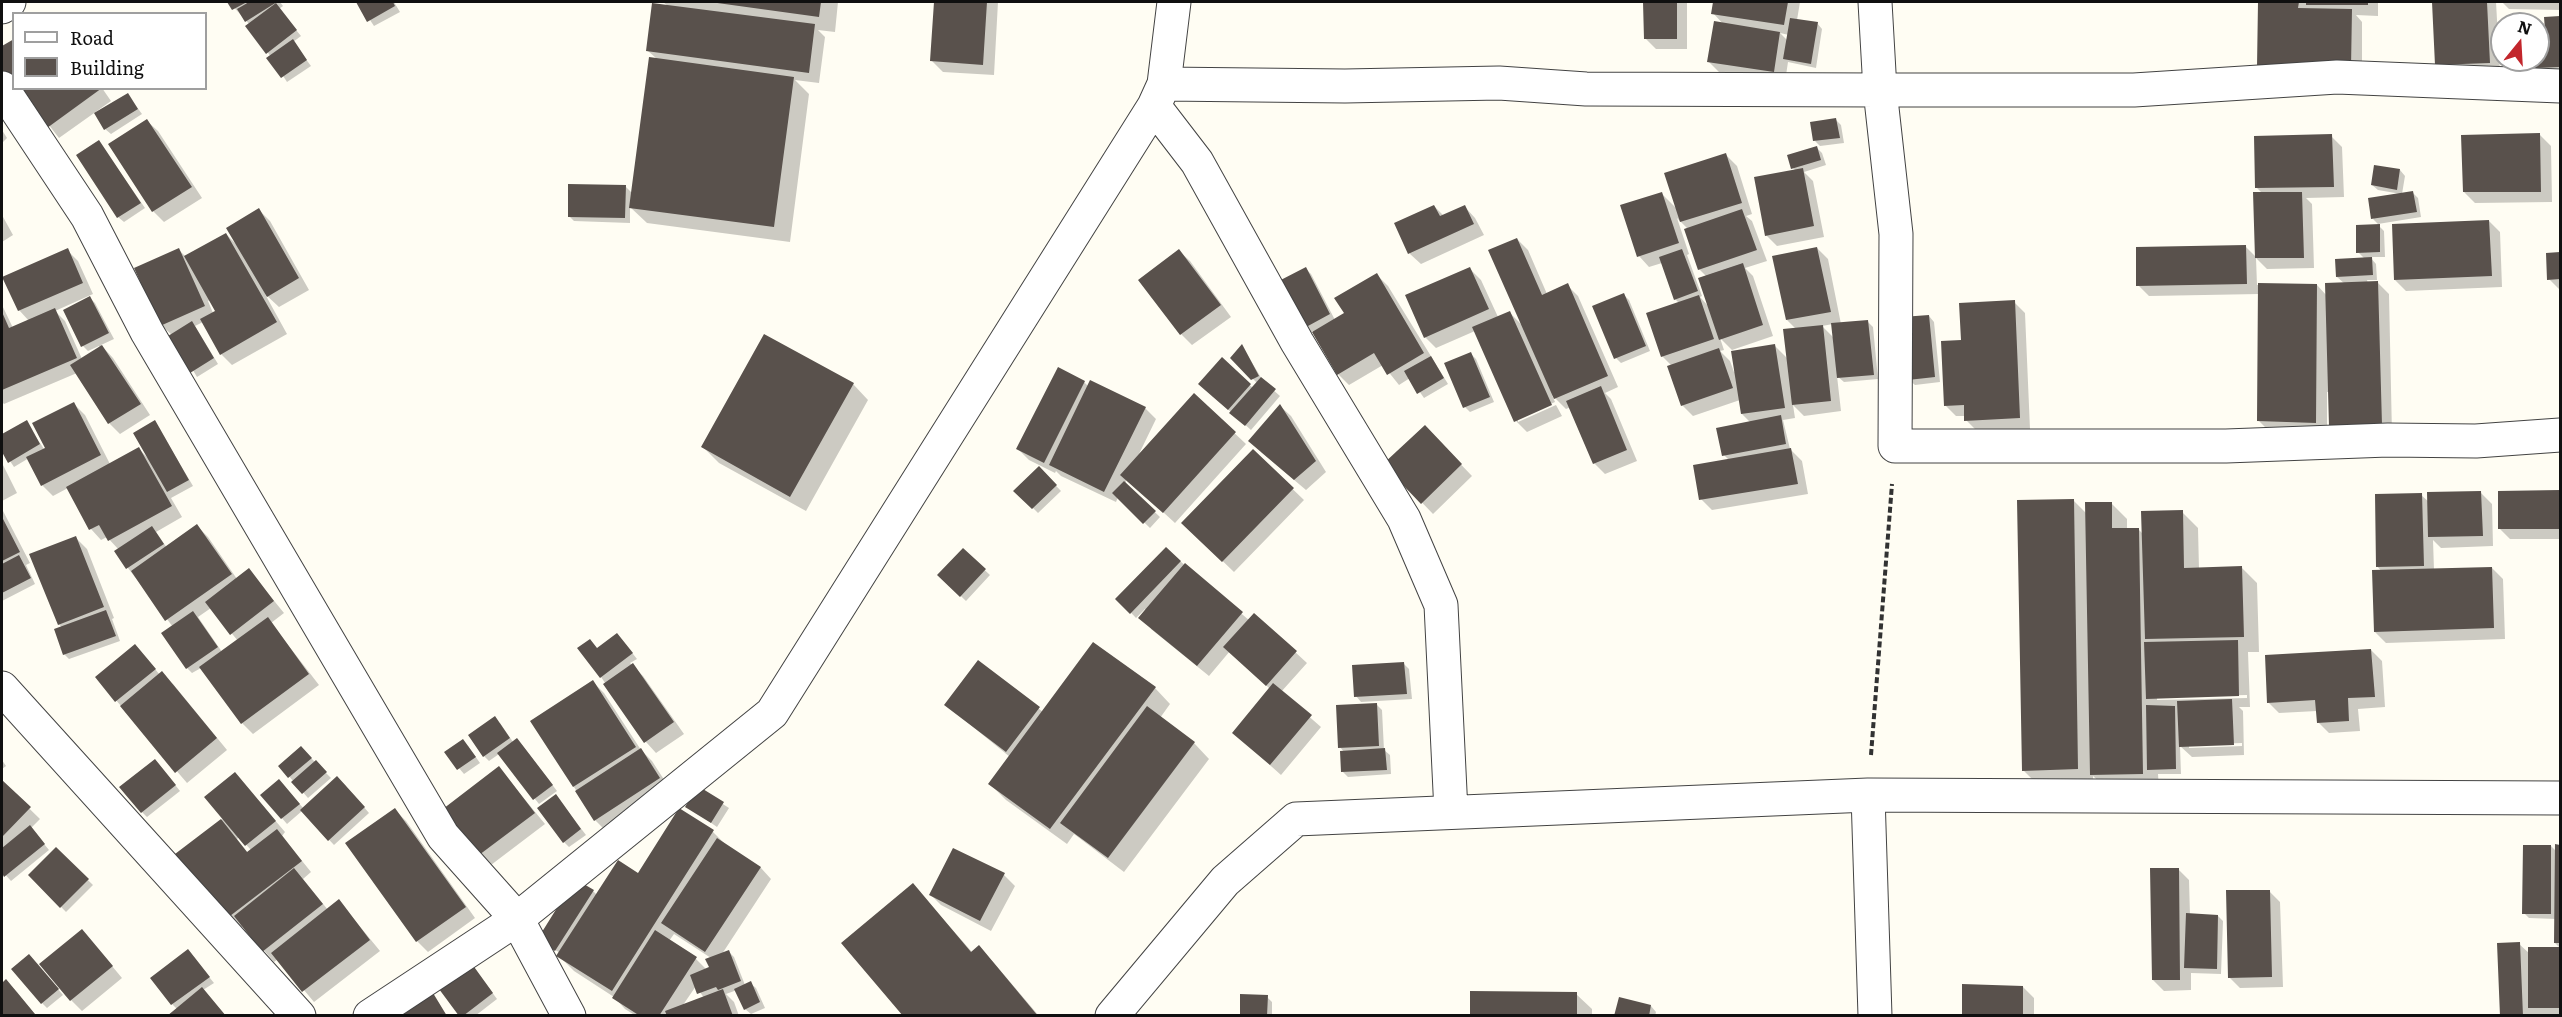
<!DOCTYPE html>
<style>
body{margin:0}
#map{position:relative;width:2562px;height:1017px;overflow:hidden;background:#fffdf3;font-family:Literata,serif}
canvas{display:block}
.frame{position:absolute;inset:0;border:3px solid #101010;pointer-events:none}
.legend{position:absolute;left:12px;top:12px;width:195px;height:78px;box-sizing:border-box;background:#fff;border:2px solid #9f9f9f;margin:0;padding:8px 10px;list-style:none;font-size:18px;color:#101010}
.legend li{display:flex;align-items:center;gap:12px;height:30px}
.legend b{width:30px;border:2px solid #9f9f9f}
.north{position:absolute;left:2490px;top:12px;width:60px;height:60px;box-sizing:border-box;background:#fff;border:2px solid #9f9f9f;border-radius:50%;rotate:18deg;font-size:16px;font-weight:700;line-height:24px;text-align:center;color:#101010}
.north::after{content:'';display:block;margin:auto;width:21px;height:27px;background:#c2262c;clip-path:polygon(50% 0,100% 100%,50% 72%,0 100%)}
</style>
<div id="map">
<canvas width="2562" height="1017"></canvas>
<div class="frame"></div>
<ul class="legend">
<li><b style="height:8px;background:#fff"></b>Road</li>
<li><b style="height:16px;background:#59514c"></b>Building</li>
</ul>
<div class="north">N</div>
</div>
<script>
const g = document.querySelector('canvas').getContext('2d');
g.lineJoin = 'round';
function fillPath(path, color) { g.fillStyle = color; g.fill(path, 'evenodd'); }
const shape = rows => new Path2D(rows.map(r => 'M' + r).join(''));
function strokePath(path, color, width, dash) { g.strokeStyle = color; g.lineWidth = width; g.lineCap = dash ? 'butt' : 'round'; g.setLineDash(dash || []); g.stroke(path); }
fillPath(shape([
 [229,2,280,2,283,6,279,9,301,36,293,42,311,66,287,82,250,25],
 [358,2,394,2,400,12,374,26],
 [663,2,838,2,835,32,818,30,825,37,819,83,795,80,809,94,790,242,647,223,630,207,630,223,574,221,569,216,625,186,633,194,657,59,648,51,668,6],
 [936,2,998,2,994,75,943,72,932,61],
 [1645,2,1687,2,1687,49,1656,49,1645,38],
 [1715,2,1800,2,1797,20,1817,23,1822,29,1816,68,1788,62,1785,82,1720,73,1709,62,1724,25,1713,13],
 [1780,33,1789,35,1788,41],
 [2259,2,2378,2,2378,16,2356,15,2362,22,2362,78,2259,66],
 [2434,2,2496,2,2500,73,2436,65],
 [2502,2,2560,2,2560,10,2509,9],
 [2546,18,2560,18,2560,78,2522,79,2511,60,2538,60,2538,32,2546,32],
 [20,88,102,88,111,101,59,138],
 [128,95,142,114,111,134,105,129],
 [1836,120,1841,125,1844,143,1820,146,1815,141],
 [147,121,158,131,202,198,164,222,153,211,110,145],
 [2,130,7,138,2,143],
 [2540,135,2551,146,2552,202,2475,203,2464,192],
 [2331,136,2342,147,2344,197,2306,198,2312,204,2314,268,2267,269,2256,258,2257,285,2317,285,2327,296,2345,284,2337,277,2365,259,2358,252,2379,226,2384,231,2385,257,2370,257,2376,264,2377,280,2367,280,2368,283,2378,283,2389,294,2392,435,2330,392,2327,392,2327,433,2270,432,2259,421,2259,294,2149,296,2138,285,2245,246,2256,257,2263,194,2257,188],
 [99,142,145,208,124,222,118,217],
 [1817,148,1822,153,1826,165,1804,172,1813,181,1824,237,1777,246,1766,235,1796,171,1793,168],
 [1726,155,1737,166,1752,214,1746,216,1752,221,1767,261,1745,268,1753,276,1773,336,1732,350,1720,338,1724,350,1720,351,1730,361,1734,372,1775,346,1788,359,1796,329,1787,320,1817,248,1828,259,1841,324,1867,321,1873,327,1878,379,1844,382,1837,376,1841,411,1804,416,1793,405,1795,418,1783,420,1790,449,1802,461,1808,494,1712,510,1701,499,1729,460,1724,455,1751,423,1742,414,1740,400,1693,416,1682,405,1672,366,1662,356,1679,303,1675,299,1662,263,1649,267,1639,256,1661,193,1677,209],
 [1677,218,1688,229,1699,269,1707,277,1710,308,1700,297,1702,296,1687,255,1689,254],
 [1833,324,1835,339,1822,326],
 [2400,170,2405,176,2402,194,2413,193,2418,198,2421,217,2378,224,2373,219,2401,194,2378,190,2372,185],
 [1434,206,1444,216,1465,207,1475,218,1484,235,1421,264,1410,254,1396,224],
 [259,210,270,221,309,290,279,307,265,294,287,334,232,365,221,354,203,322,195,326,218,364,197,377,172,335,161,325,179,250,186,257,226,234,237,245],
 [210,300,217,312,213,313,208,301],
 [2,215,13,235,2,242],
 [2489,221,2500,232,2502,287,2406,291,2395,280],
 [1517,239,1528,250,1547,294,1567,285,1578,296,1618,387,1605,393,1611,399,1637,461,1605,474,1594,463,1571,407,1566,409,1552,395,1555,402,1518,418,1518,422,1556,405,1562,416,1527,432,1516,421,1475,331,1436,348,1425,337,1470,269,1481,280,1498,317,1509,312,1524,327],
 [67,250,78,261,93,294,55,311,65,321,82,359,100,348,99,346,88,351,83,346,90,298,95,303,114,339,101,345,113,358,150,415,120,434,109,423,77,373,4,404,2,402,2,305,13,328,29,321,19,310,4,278],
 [1179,251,1190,261,1231,317,1192,345,1181,334,1140,280],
 [2548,254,2560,254,2560,290,2549,279],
 [1306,269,1311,274,1335,320,1346,314,1377,275,1388,286,1448,384,1424,398,1410,378,1399,385,1383,365,1349,385,1338,374,1313,331,1304,336],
 [1624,295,1629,300,1650,351,1621,363,1616,358],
 [2014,302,2025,313,2030,429,1977,431,1966,420,1965,416,1956,416,1945,405,1963,341],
 [1929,316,1934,322,1940,382,1915,385,1909,380],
 [1242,346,1263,381,1280,396,1251,430,1205,389,1222,360,1253,388,1257,383,1232,358],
 [1471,354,1476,359,1494,402,1470,412,1465,407],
 [1084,382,1089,387,1145,408,1156,419,1139,454,1194,395,1246,444,1175,523,1127,479,1125,484,1160,517,1150,528,1118,497,1116,502,1061,476,1056,471,1055,473,1029,460,1018,449],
 [853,384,868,400,806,511,719,463,703,447],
 [74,404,85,415,110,464,139,449,148,458,155,422,193,486,171,498,182,517,156,532,167,548,197,526,208,537,237,579,249,570,284,613,271,623,319,685,253,734,242,723,201,668,192,673,187,668,173,627,128,568,116,551,119,550,107,537,101,540,91,529,68,488,53,496,42,485,29,458,14,467,2,449,2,436,26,422,44,449,46,447],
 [211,608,238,641,222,652,198,617],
 [1280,406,1291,416,1326,472,1306,490,1261,452],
 [1425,427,1472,476,1433,514,1385,464],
 [1253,451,1304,500,1234,572,1183,523],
 [2,463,17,493,2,501],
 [1039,468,1061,491,1038,513,1016,491],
 [2499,492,2560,492,2560,539,2510,539,2499,528],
 [2481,493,2492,504,2493,546,2441,548,2433,540,2434,570,2492,568,2503,579,2505,639,2386,643,2375,632,2382,572,2377,566,2421,495,2429,502],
 [2074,501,2087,514,2111,503,2127,519,2127,530,2139,530,2143,534,2182,512,2198,528,2199,569,2242,568,2257,583,2259,652,2248,652,2250,707,2239,707,2243,711,2244,755,2192,757,2180,746,2181,774,2158,774,2159,789,2108,790,2093,776,2093,785,2039,786,2023,770],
 [2247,695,2247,698,2157,700,2157,697],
 [2242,743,2242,746,2189,748,2189,745],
 [2,509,30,563,26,565,35,584,2,601],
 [76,538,87,549,114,618,112,619,120,641,69,659,64,654,62,628,59,624],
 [1166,549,1250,621,1255,615,1307,663,1281,692,1321,727,1281,775,1234,733,1270,689,1230,651,1209,676,1151,629,1145,609,1136,618,1118,599],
 [963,550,990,575,966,601,939,575],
 [622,640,637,659,630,663,643,676,684,734,656,753,646,742,601,677,597,649],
 [2371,650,2382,661,2385,707,2358,709,2360,731,2329,733,2318,722,2317,711,2279,713,2268,702],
 [140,651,160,675,173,684,227,750,187,783,97,678],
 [978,662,1043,712,1155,688,1170,704,1160,718,1194,743,1209,759,1124,872,1074,834,1067,844,1006,800,990,784,1010,757,946,705],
 [1404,664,1409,669,1412,699,1361,702,1356,696],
 [593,682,604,693,641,750,652,761,670,789,606,831,595,820,532,721],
 [1377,705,1382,710,1384,750,1390,755,1391,774,1348,777,1342,771,1344,752,1340,747],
 [500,723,513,742,522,745,557,791,539,804,499,754,489,761,484,756],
 [468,746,480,763,464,774,446,753],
 [306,753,331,778,308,798,280,766],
 [2,760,6,766,2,769],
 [160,766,180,791,147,817,142,812],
 [499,768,545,824,487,868,476,857],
 [2,782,40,819,31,828,49,850,11,881,2,871],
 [343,783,369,813,334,845,302,811,287,824,262,795,284,786,304,809],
 [245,785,285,832,282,836,311,872,303,879,328,910,339,901,380,951,314,1002,278,959,274,962,243,926,238,929,177,855,224,818],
 [239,837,251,850,248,853,237,839],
 [698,788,729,808,717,827,687,806],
 [556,796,586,835,569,847,564,842],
 [395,810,406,821,475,918,428,952,417,941],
 [680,810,713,832,729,848,761,868,771,879,722,954,729,952,734,957,745,985,750,983,756,988,765,1008,751,1014,745,1009,737,990,726,994,734,1002,739,1016,636,1016,625,1009,614,997,574,971,558,955,562,954,542,942,593,891,597,895,638,875],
 [674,934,711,958,711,968,707,970,696,959,669,941],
 [696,986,704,998,683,1005],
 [2551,846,2557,852,2557,846,2560,846,2560,948,2555,943,2556,919,2529,918,2524,913],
 [56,849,93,885,66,912,30,875],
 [2178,869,2189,880,2190,915,2218,916,2223,921,2221,974,2191,973,2191,990,2164,991,2153,980],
 [1004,875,1015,886,991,931,941,905,930,894],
 [913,885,972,952,979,947,994,963,1039,1016,905,1016],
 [2269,891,2280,902,2283,987,2240,988,2229,977],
 [92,942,122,978,82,1011,71,1000],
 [2519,944,2529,953,2529,949,2560,948,2560,1016,2501,1016],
 [188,951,214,983,203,990,226,1016,169,1016,177,1009,172,1004],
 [34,961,63,995,47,1008,42,1003],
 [477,972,497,999,475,1016,461,1016],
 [6,981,17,992,36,1016,2,1016,2,985],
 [2023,987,2034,998,2034,1016,1963,1016],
 [1576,994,1592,1009,1592,1016,1471,1016],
 [1267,997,1272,1002,1272,1016,1241,1016],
 [1651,1006,1656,1012,1655,1016,1616,1016]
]), '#0003');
fillPath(shape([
 [227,2,247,2,232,10],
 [249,2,277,2,245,22,237,9],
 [356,2,393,2,395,6,367,22],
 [710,2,821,2,819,17],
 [934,2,987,2,983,65,930,61],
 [1643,2,1677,2,1677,39,1644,39],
 [1713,2,1788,2,1784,25,1711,14],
 [2258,2,2299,2,2298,8,2352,9,2351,68,2257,67],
 [2306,2,2368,2,2368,5,2306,5],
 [2432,2,2487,2,2490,63,2435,65],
 [276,3,297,30,266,54,245,26],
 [652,3,815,24,809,73,646,51],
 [2560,16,2560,67,2510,69,2510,60,2538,60,2538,30,2545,30,2544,17],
 [1790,18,1818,22,1811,64,1783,59],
 [1714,21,1780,32,1774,72,1707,62],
 [14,39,14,74,4,79,2,74,2,46],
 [293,39,307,60,281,78,266,58],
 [649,57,794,77,774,227,629,208],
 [19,88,102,88,47,128],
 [128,93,138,109,104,130,94,113],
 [1836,118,1840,138,1813,141,1810,122],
 [147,119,192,187,152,212,108,144],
 [2540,133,2541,192,2463,192,2461,135],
 [2332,134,2334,187,2255,188,2254,136],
 [99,140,141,203,117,218,76,155],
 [1817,146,1821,160,1791,169,1787,155],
 [1726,153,1742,203,1680,222,1664,173],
 [2374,165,2400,169,2397,190,2371,185],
 [1803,168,1814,226,1765,236,1754,177],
 [568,184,626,185,625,218,568,217],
 [2413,191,2417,212,2371,219,2368,198],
 [1662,192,1679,243,1637,257,1620,205],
 [2253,192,2302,192,2304,258,2255,258],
 [1434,205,1440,216,1465,205,1474,224,1408,254,1394,223],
 [259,208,299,278,267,297,226,228],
 [1742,209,1757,250,1698,270,1684,229],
 [2489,220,2492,276,2394,280,2392,224],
 [2380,224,2380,252,2356,253,2356,225],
 [226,233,277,322,220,355,200,319,215,311,184,256],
 [1517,238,1542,295,1568,283,1608,376,1554,399,1488,250],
 [2246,245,2247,284,2136,286,2136,247],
 [1817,247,1831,312,1786,320,1772,256],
 [68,248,83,283,18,311,2,277],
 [179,248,205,306,160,326,134,268],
 [1179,249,1221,305,1180,335,1138,280],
 [1682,249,1698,291,1674,300,1659,257],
 [2560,252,2560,279,2547,280,2546,253],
 [2372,257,2373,275,2336,277,2335,259],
 [1743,263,1763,325,1719,340,1698,278],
 [1306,267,1330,314,1297,332,1273,284],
 [1470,267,1489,309,1424,338,1405,295],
 [1377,273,1424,353,1387,375,1374,353,1337,375,1312,332,1344,313,1334,298],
 [2378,281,2382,425,2329,426,2325,283],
 [2258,283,2317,284,2316,423,2257,421],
 [1624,293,1646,346,1614,359,1592,306],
 [1699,295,1714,339,1661,357,1646,313],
 [90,296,109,333,81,347,63,310],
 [2015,300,2020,418,1964,421,1964,405,1944,406,1941,341,1961,340,1959,303],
 [55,308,77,358,2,390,2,312,9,328],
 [1510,311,1552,405,1514,422,1472,327],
 [1929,315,1935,377,1908,380,1902,317],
 [1868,320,1874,375,1837,378,1831,323],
 [192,321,214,358,190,373,168,336],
 [1823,325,1831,401,1792,405,1783,329],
 [764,334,854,383,790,497,701,447],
 [1242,344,1259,376,1251,380,1230,358],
 [1775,344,1785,408,1741,414,1731,351],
 [102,345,141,404,108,424,70,365],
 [1719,348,1733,388,1681,406,1667,366],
 [1471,352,1490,397,1463,408,1444,363],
 [1431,356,1444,378,1417,394,1404,371],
 [1222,357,1251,384,1228,410,1198,384],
 [1058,367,1085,381,1044,463,1016,449],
 [1261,377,1276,389,1245,426,1229,413],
 [1090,380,1146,407,1104,492,1049,465],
 [1601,386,1627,450,1593,464,1566,401],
 [1194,393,1236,432,1163,513,1120,475],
 [74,402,101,455,41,486,26,457,45,448,32,423],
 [1280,404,1316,461,1294,480,1248,441],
 [1781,415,1786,444,1722,456,1716,428],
 [27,420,40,444,8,463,2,452,2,434],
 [155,420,189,480,167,492,133,433],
 [1425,425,1462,464,1421,504,1383,464],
 [139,447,172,506,108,541,99,525,89,530,66,487],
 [1791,448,1798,484,1699,500,1693,465],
 [1253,449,1294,488,1222,562,1181,523],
 [1039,466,1057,485,1032,509,1013,491],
 [1124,481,1156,511,1143,524,1112,493],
 [2560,490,2560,529,2498,529,2498,491],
 [2481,491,2483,536,2428,537,2427,492],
 [2422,493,2424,566,2376,567,2375,494],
 [2074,499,2078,769,2022,771,2017,500],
 [2085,502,2112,502,2112,528,2139,528,2143,774,2090,775],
 [2183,510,2184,568,2242,566,2244,637,2145,639,2141,511],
 [2,517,20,552,2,561],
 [197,524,232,574,165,621,131,571],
 [152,526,164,544,126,569,114,551],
 [76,536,104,607,58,625,29,554],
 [1166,547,1181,561,1130,614,1115,599],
 [963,548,986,569,960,597,937,575],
 [19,555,31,578,2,593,2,564],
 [1185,563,1243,612,1197,666,1138,618],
 [2492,567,2494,628,2374,632,2372,570],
 [249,568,274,601,230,635,205,602],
 [106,610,116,636,63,655,54,629],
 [193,611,218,647,186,669,161,633],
 [1254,613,1297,651,1266,686,1223,647],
 [268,617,309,674,241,724,199,667],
 [617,633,633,653,600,678,577,648,590,639,597,648],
 [2238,640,2239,696,2146,699,2144,642],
 [1093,642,1156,687,1050,829,988,784],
 [135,644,156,669,115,702,95,677],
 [2371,649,2375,697,2348,698,2349,721,2317,723,2315,700,2267,703,2265,655],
 [978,660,1040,707,1006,752,944,705],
 [1404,662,1407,694,1354,697,1352,665],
 [633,663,674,722,644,743,603,684],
 [162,671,217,738,175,773,120,706],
 [593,680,636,747,573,787,530,721],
 [1273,683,1312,715,1270,765,1232,733],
 [2232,699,2234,745,2179,747,2177,701],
 [1377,703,1379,746,1338,748,1336,705],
 [2146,705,2175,706,2176,769,2147,770],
 [1147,706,1195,742,1108,858,1060,823],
 [495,716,510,738,483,757,468,735],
 [517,738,553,785,533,800,497,753],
 [463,739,476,757,457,770,444,752],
 [301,746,312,758,288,778,278,766],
 [641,748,660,778,594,821,575,791],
 [1385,748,1387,770,1341,772,1340,751],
 [155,759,176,785,141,813,119,787],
 [316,760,327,772,302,794,291,782],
 [499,766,535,813,475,858,439,812],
 [235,772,276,821,245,846,204,797],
 [337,776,365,807,328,841,300,810],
 [279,779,300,804,281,819,260,795],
 [2,780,31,807,2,837],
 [698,786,724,802,711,823,685,807],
 [556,794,581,829,563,843,537,808],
 [395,808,466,907,416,942,345,843],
 [679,808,714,830,612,991,556,956,618,860,638,873],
 [221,819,247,852,277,829,302,861,226,919,175,854],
 [30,825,45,844,4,877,2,873,2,848],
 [717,838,761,867,705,952,661,923],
 [2555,844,2560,845,2560,943,2554,943],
 [2523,845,2551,845,2551,914,2522,914],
 [56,847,89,879,60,908,28,875],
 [953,848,1005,873,980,921,929,895],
 [294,868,323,904,262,952,234,916],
 [2150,868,2179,868,2180,980,2152,980],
 [575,879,594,890,555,951,537,940],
 [913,883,971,952,979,945,1038,1016,903,1016,841,943],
 [2226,890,2270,890,2272,977,2228,978],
 [339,899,370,940,302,992,271,953],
 [2186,913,2218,915,2217,969,2184,968],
 [82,929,113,966,70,1001,39,964],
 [655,930,697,957,659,1016,640,1016,612,998],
 [2520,942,2523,1016,2500,1016,2497,943],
 [2528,947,2560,947,2560,1008,2528,1008],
 [188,949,210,977,171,1005,150,978],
 [729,950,741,981,718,990,716,987,697,994,690,975,709,967,705,959],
 [29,954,59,989,41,1004,11,969],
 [472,964,493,993,463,1016,459,1016,439,989],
 [6,979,35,1014,34,1016,2,1016,2,983],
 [751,981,760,1002,744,1010,734,989],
 [1962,984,2023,986,2023,1016,1962,1016],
 [202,987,226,1016,167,1016],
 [723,989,733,1016,667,1016,665,1011],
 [1470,991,1577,992,1577,1016,1470,1016],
 [433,993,447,1016,397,1016],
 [1240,994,1268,995,1267,1016,1240,1016],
 [1619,997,1651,1005,1649,1016,1614,1016]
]), '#59514c');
const minor = shape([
 [1875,2,1880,90,2134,90,2337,77,2560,86],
 [2,7,9,2],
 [1164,84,1345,86,1499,83,1586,89,1880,90,1896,234,1895,446,2226,446,2388,440,2476,441,2560,435],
 [2,88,87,216,147,332,443,836,517,919,569,1016],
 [1154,106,1197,162,1297,342,1404,519,1441,605,1451,812],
 [2,688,299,1016],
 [1868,795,1875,1016],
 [370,1016,517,919,772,713,1154,106,1164,84,1174,2],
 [1112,1016,1225,881,1296,819,1868,795,2560,798]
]);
strokePath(minor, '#434343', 35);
strokePath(shape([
 [1871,755,1892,484]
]), '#323232', 4, [6, 3]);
strokePath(minor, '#fff', 33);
</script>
